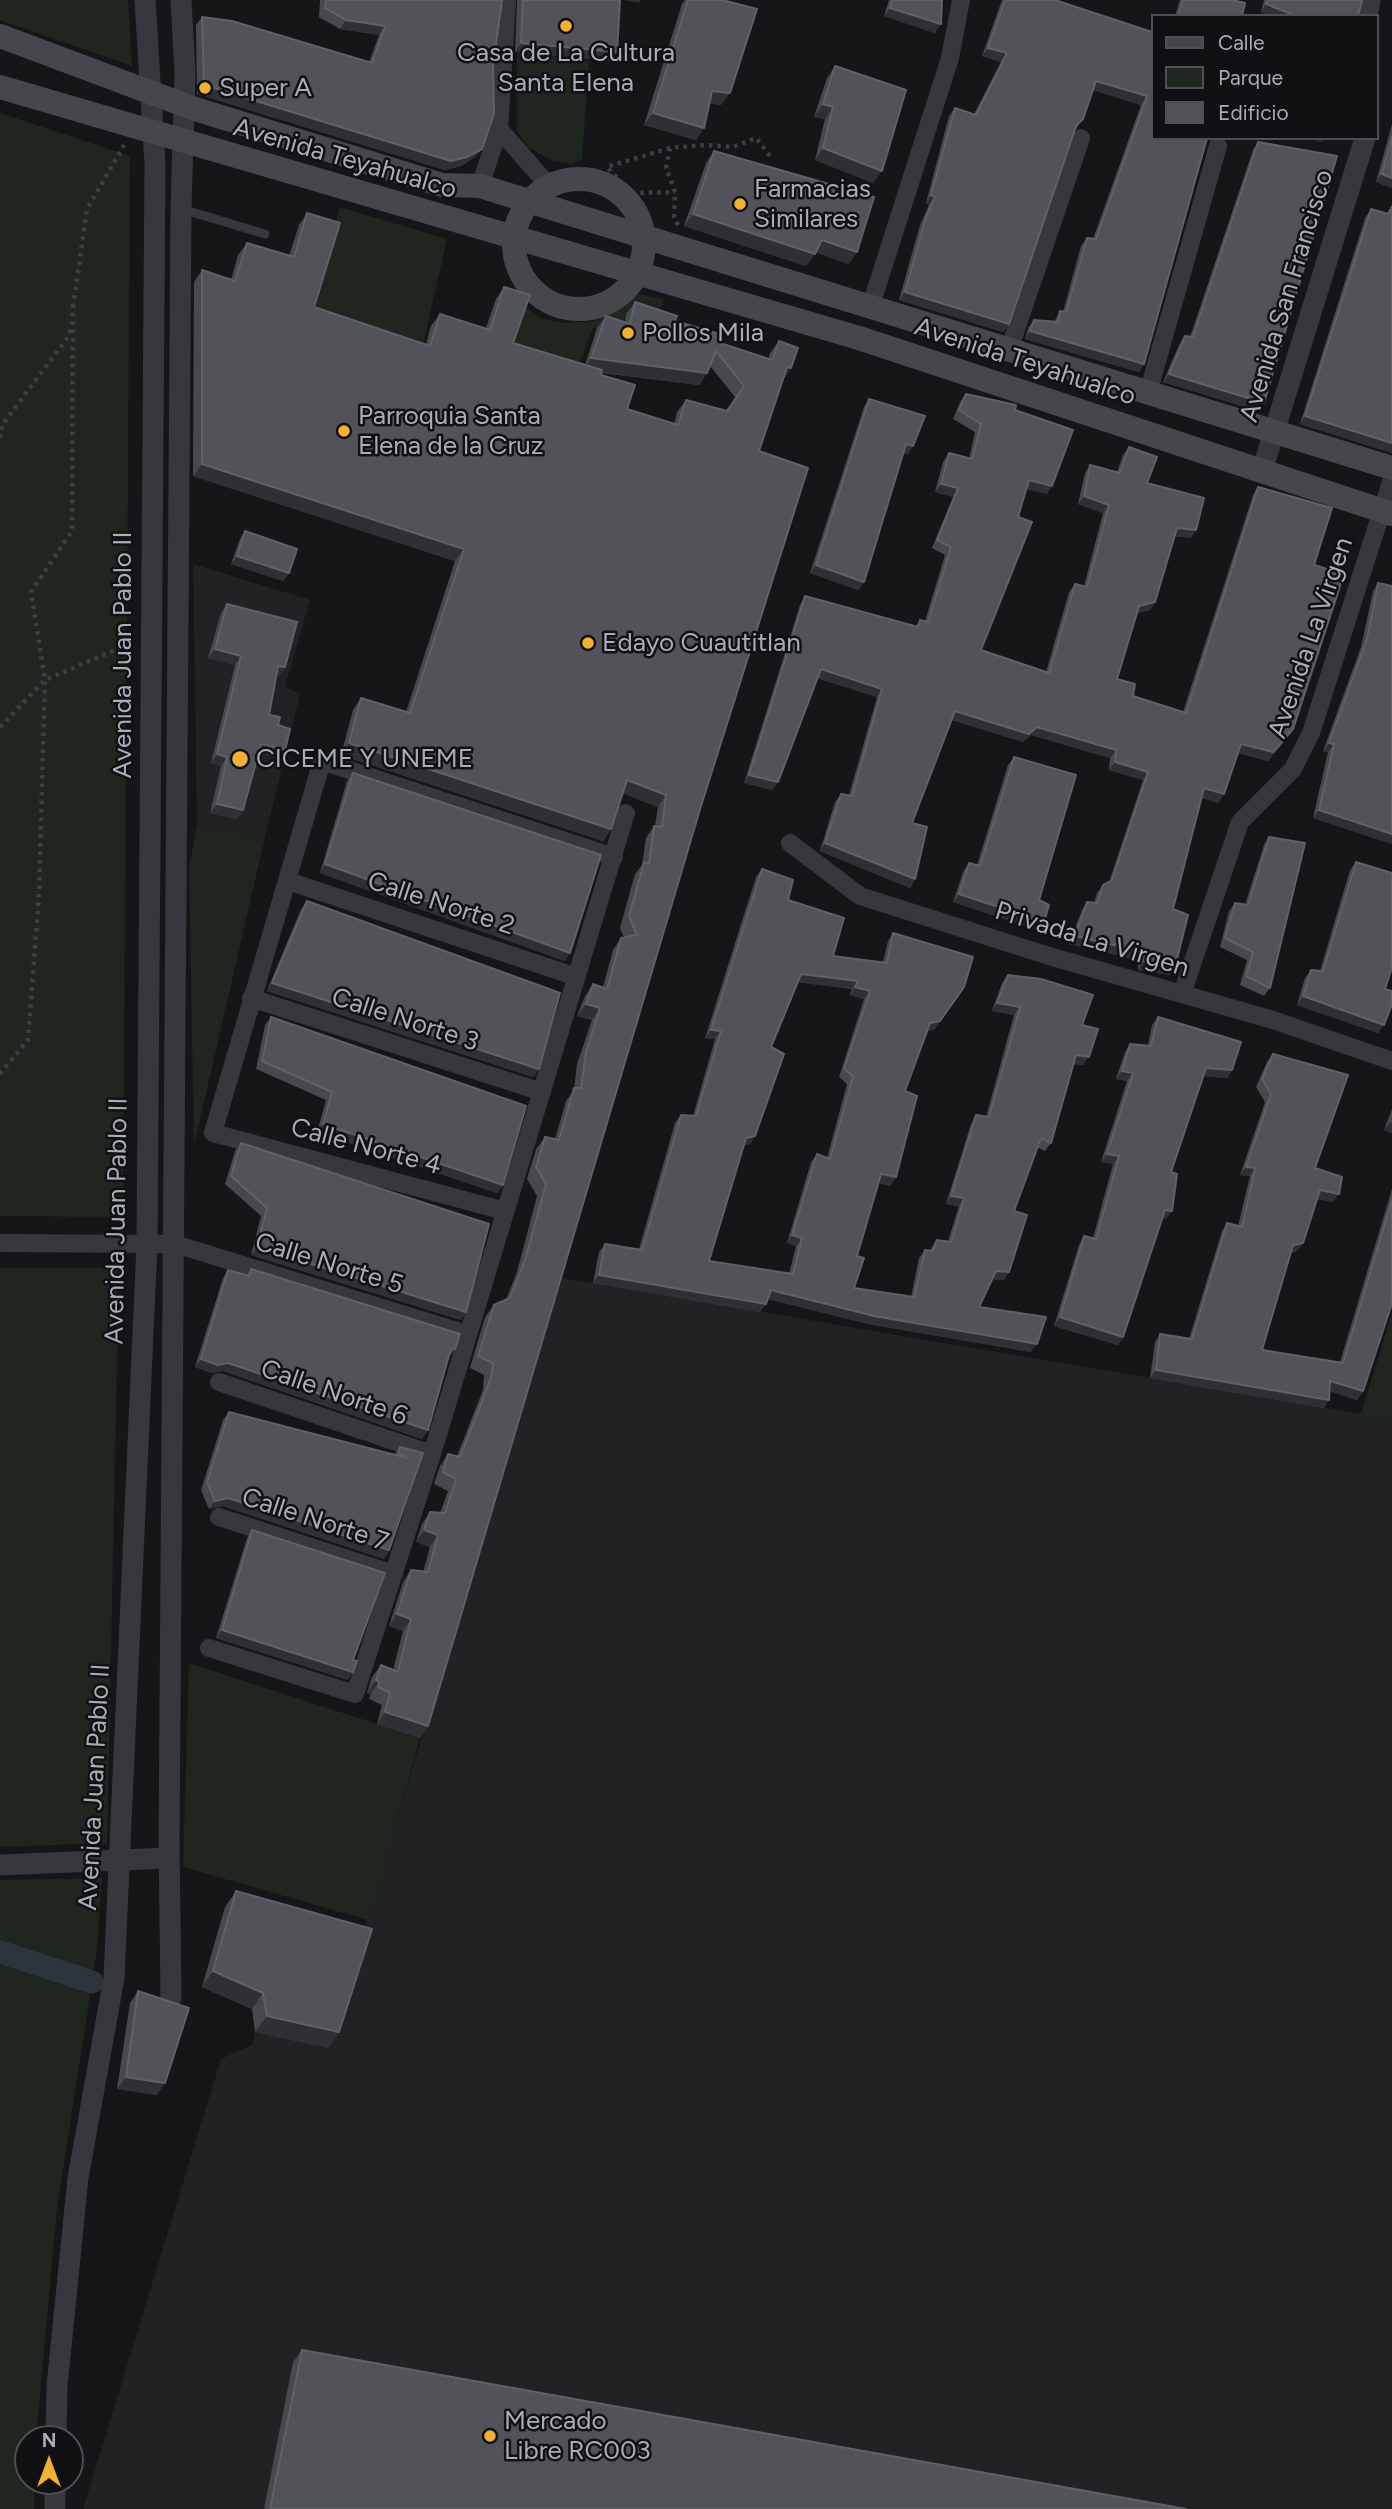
<!DOCTYPE html>
<style>
body{margin:0}
#map{position:relative;width:1392px;height:2509px;overflow:hidden;background:#161618;font-family:Figtree,sans-serif}
canvas{display:block}
.legend{position:absolute;left:1151px;top:14px;width:228px;height:126px;box-sizing:border-box;background:#111113;border:2px solid #4d4f55;margin:0;padding:9px 12px;list-style:none;font-size:21px;color:#a8adb8}
.legend li{display:flex;align-items:center;gap:14px;height:35px}
.legend b{width:35px;border:2px solid #4d4f55}
.north{position:absolute;left:14px;top:2425px;width:70px;height:70px;box-sizing:border-box;background:#111113;border:2px solid #4d4f55;border-radius:50%;rotate:0deg;font-size:19px;font-weight:700;line-height:28px;text-align:center;color:#a8adb8}
.north::after{content:'';display:block;margin:auto;width:24px;height:32px;background:#f2b134;clip-path:polygon(50% 0,100% 100%,50% 72%,0 100%)}
</style>
<div id="map">
<canvas width="1392" height="2509"></canvas>
<ul class="legend">
<li><b style="height:9px;background:#45474d"></b>Calle</li>
<li><b style="height:19px;background:#1e261f"></b>Parque</li>
<li><b style="height:19px;background:#525359"></b>Edificio</li>
</ul>
<div class="north">N</div>
</div>
<script>
const g = document.querySelector('canvas').getContext('2d');
g.lineJoin = 'round';
function fillPath(path, color) { g.fillStyle = color; g.fill(path, 'evenodd'); }
const shape = rows => new Path2D(rows.map(r => 'M' + r).join(''));
function strokePath(path, color, width, dash) { g.strokeStyle = color; g.lineWidth = width; g.lineCap = dash ? 'butt' : 'round'; g.setLineDash(dash || []); g.stroke(path); }
function label(font, color, halo, rows, align = 'center') {
  g.font = font + ' Figtree,sans-serif'; g.lineWidth = 5; g.setLineDash([]); g.textBaseline = 'middle'; g.strokeStyle = halo; g.fillStyle = color; for (const [text, x, y, turn = 0] of rows) {
    g.save(); g.translate(x, y); g.rotate((+turn || 0) * Math.PI / 180); g.textAlign = isNaN(turn) ? turn : align; if (halo) g.strokeText(text, 0, 0); g.fillText(text, 0, 0); g.restore();
  }
}
fillPath(shape([
 [193,564,310,600,285,687,300,694,265,837,197,825],
 [562,1278,1392,1419,1392,2509,83,2509,221,2059,252,2045,255,2032,327,2048]
]), '#222225');
fillPath(shape([
 [0,0,128,0,132,66,0,20],
 [517,52,589,61,582,159,571,164,553,161,528,147,517,131],
 [0,113,130,156,123,1217,0,1216],
 [340,207,447,239,420,357,307,320],
 [629,292,664,299,655,323,626,314,621,336,593,327,578,369,513,348,523,305,542,319,565,323,595,321,613,312],
 [197,825,265,837,194,1146,189,868],
 [0,1268,119,1268,107,1843,0,1847],
 [1392,1313,1392,1419,1361,1414],
 [189,1663,420,1738,368,1920,183,1867],
 [102,1878,97,1950,57,2209,36,2439,28,2439,28,2481,34,2481,34,2509,0,2509,0,1880]
]), '#1e261f');
strokePath(shape([
 [0,1952,92,1982,69,1975]
]), '#2c353c', 23);
strokePath(shape([
 [670,148,607,167,631,193,675,192],
 [678,225,674,217,675,192,666,168,670,148,706,145,733,147,756,138,771,157],
 [73,307,87,209,124,145],
 [0,438,2,425,69,336,71,326],
 [0,727,45,680,127,645],
 [0,1074,28,1040,39,894,45,680,31,592,72,531,73,305]
]), '#3d3f44', 4.5, [3.5, 5]);
strokePath(shape([
 [182,209,265,234]
]), '#37383d', 9);
strokePath(shape([
 [499,129,549,186],
 [480,186,499,129,507,0],
 [870,308,950,58,961,0],
 [1009,350,1081,138],
 [1148,393,1218,146],
 [790,843,860,896,1049,956,1273,1020,1392,1061],
 [288,881,577,977],
 [1182,994,1240,822,1293,769,1311,733,1392,479],
 [251,998,542,1092],
 [505,1211,213,1133,322,761,614,857],
 [0,1243,175,1244,467,1334],
 [219,1382,432,1454],
 [219,1517,394,1574],
 [209,1648,355,1694,432,1454,626,813]
]), '#37383d', 18);
strokePath(shape([
 [1367,16,1370,0],
 [1262,471,1365,138],
 [0,1865,169,1858],
 [171,1998,169,1841,181,209,185,72,181,0],
 [56,2439,57,2386,78,2178,114,1978,147,1244,155,163,145,0],
 [55,2509,55,2481]
]), '#37383d', 21);
strokePath(shape([
 [0,36,195,109,442,185,480,186,1392,468],
 [0,87,859,338,1392,514],
 '514 244a65 65 0 1 1 130 0a65 65 0 1 1-130 0Z'
]), '#45474d', 24);
fillPath(shape([
 [320,0,502,0,475,157,461,166,445,170,197,94,196,25,202,17,369,62,379,35,340,29,319,17],
 [517,0,620,0,611,61,515,52],
 [685,0,722,0,721,105,709,103,696,140,644,125,682,4],
 [889,0,942,0,935,33,884,16],
 [1002,0,1055,0,1152,32,1144,364,1139,372,1025,339,1028,328,1034,320,1054,322,1060,311,1063,312,1081,246,1087,238,1093,239,1141,105,1093,90,1077,128,1075,130,1009,324,1003,332,899,300,920,225,929,205,926,203,949,116,955,108,974,114,1001,62,982,56],
 [1180,0,1232,0,1242,16,1175,16],
 [1264,0,1362,0,1358,16,1270,16,1261,12],
 [835,66,873,183,815,160,825,119,814,117,827,78],
 [1392,124,1392,188,1376,182],
 [1258,142,1258,411,1163,382,1179,345,1185,336,1190,337,1253,150],
 [714,151,849,264,815,252,806,266,684,226,706,163],
 [1392,204,1392,453,1300,424,1365,218,1371,209,1387,214],
 [307,213,314,307,426,344,431,326,440,314,486,328,496,299,504,287,513,343,585,365,597,328,606,316,625,322,626,314,635,302,720,343,768,359,770,353,779,341,791,368,783,380,759,451,701,806,420,1738,377,1724,382,1705,369,1699,371,1694,367,1693,372,1677,381,1665,393,1670,403,1631,389,1626,403,1582,411,1570,423,1572,430,1547,416,1542,422,1524,430,1512,440,1513,448,1491,434,1484,440,1466,448,1454,457,1456,483,1390,484,1375,470,1368,485,1317,494,1305,506,1300,517,1272,537,1196,527,1179,536,1149,545,1137,555,1139,566,1101,574,1090,577,1064,592,1020,577,1016,585,996,593,984,603,987,613,950,621,938,624,937,620,928,635,874,642,865,646,838,654,826,655,826,658,807,623,793,611,829,603,841,341,755,353,710,361,698,406,712,455,561,193,476,194,282,202,270,231,280,238,255,247,243,289,256,299,225],
 [710,366,736,398,727,411,686,400,677,412,674,424,627,409,601,375,602,373,699,385,707,373],
 [966,394,1015,410,1047,494,1027,489,1018,517,981,650,1046,672,1069,592,1075,584,1084,586,1103,513,1078,504,1085,473,1090,465,1117,472,1123,455,1129,447,1147,483,1191,538,1175,536,1155,602,1150,610,1137,613,1117,679,1133,696,1183,712,1253,495,1258,487,1314,565,1288,737,1268,761,1238,753,1224,794,1218,803,1202,798,1173,909,1170,975,1138,970,1138,960,1069,944,1082,910,1087,902,1094,903,1097,893,1103,885,1109,882,1143,780,1109,770,1110,758,1031,735,1023,742,952,720,912,823,915,879,910,888,820,851,835,802,841,794,849,795,877,697,817,678,778,782,772,790,744,783,800,605,805,596,915,627,920,620,925,621,945,555,932,548,953,497,935,492,943,462,949,453,969,458,975,432,953,419,960,402],
 [869,399,913,446,907,454,903,453,864,582,858,590,810,573,864,407],
 [245,531,289,573,283,581,231,564,240,539],
 [1378,583,1392,844,1313,818,1328,752,1323,751,1361,647,1373,591],
 [227,604,285,667,279,676,276,676,269,715,278,725,285,750,279,758,259,753,243,810,237,819,210,813,221,766,211,763,235,665,208,658,221,613],
 [1014,757,1039,900,1038,930,953,902,963,872,969,863,977,865,1008,765],
 [353,773,565,961,320,873,347,781],
 [1269,837,1270,988,1264,996,1240,985,1247,960,1220,947,1229,911,1235,903,1245,905,1264,845],
 [1356,862,1385,989,1384,1025,1378,1033,1297,1005,1305,978,1311,970,1320,971,1350,870],
 [762,869,788,900,833,956,883,962,888,941,893,933,935,1029,928,1031,905,1091,896,1177,890,1186,879,1183,857,1256,854,1288,911,1297,919,1258,925,1250,930,1251,937,1240,948,1241,959,1206,946,1204,971,1124,976,1115,986,1117,1014,1015,992,1011,1002,983,1008,975,1082,1025,1083,1065,1073,1064,1051,1143,1045,1151,1037,1147,1014,1211,1004,1280,992,1279,979,1307,1031,1352,868,1324,768,1299,760,1312,593,1283,599,1252,605,1244,639,1249,675,1123,681,1115,693,1116,715,1039,705,1038,756,877],
 [797,982,852,989,850,995,864,999,839,1077,847,1084,827,1158,817,1154,811,1162,787,1243,796,1246,789,1274,709,1261,744,1145,750,1144,755,1136,771,1047],
 [307,901,539,1069,533,1077,267,991,301,909],
 [271,1017,503,1185,497,1193,317,1132,326,1100,256,1069,265,1025],
 [1158,1017,1232,1070,1227,1078,1203,1076,1171,1172,1166,1219,1162,1218,1123,1337,1118,1345,1054,1326,1079,1245,1084,1236,1093,1238,1113,1164,1101,1162,1127,1081,1116,1079,1125,1052,1130,1044,1148,1045,1152,1025],
 [1273,1054,1315,1168,1333,1202,1317,1199,1297,1251,1291,1253,1262,1350,1340,1362,1392,1189,1392,1303,1363,1391,1357,1400,1330,1391,1324,1408,1150,1378,1155,1342,1160,1334,1189,1339,1222,1231,1227,1223,1238,1226,1250,1176,1240,1175,1265,1102,1256,1087,1267,1062],
 [1392,1109,1392,1133,1384,1130],
 [241,1143,466,1312,461,1320,251,1255,261,1216,225,1184,235,1151],
 [251,1269,455,1349,449,1357,428,1430,422,1439,223,1371,212,1373,195,1367,223,1278,228,1270,247,1275],
 [229,1412,394,1455,400,1447,423,1453,389,1550,384,1559,223,1506,209,1509,201,1490,223,1420],
 [252,1530,353,1660,348,1680,216,1638,247,1538],
 [236,1891,339,2032,328,2048,255,2032,252,2009,202,1987,225,1907],
 [138,1991,157,2095,117,2089,130,2003],
 [302,2350,1186,2509,264,2509,293,2362]
]), '#47494d');
fillPath(shape([
 [624,0,641,0,639,3],
 [1266,4,1296,16,1270,16,1261,12],
 [890,8,941,24,935,33,884,16],
 [346,20,385,26,379,35,340,29],
 [521,43,617,52,611,61,515,52],
 [988,48,1007,53,1001,62,982,56],
 [1096,81,1147,96,1141,105,1091,89],
 [204,85,482,149,475,157,461,166,445,170,197,94],
 [712,91,730,93,721,105,703,103],
 [823,104,833,107,825,119,814,117],
 [653,113,704,128,696,140,644,125],
 [1310,138,1323,138,1321,142],
 [823,148,882,171,873,183,815,160],
 [1382,174,1392,178,1392,188,1376,182],
 [931,195,935,197,929,205,926,203],
 [693,214,815,254,806,266,684,226],
 [822,240,857,252,849,264,814,252],
 [905,292,1009,324,1003,332,899,300],
 [1030,331,1144,364,1139,372,1025,339],
 [591,358,707,373,699,385,583,370],
 [787,367,791,368,783,380],
 [1169,374,1264,403,1258,411,1163,382],
 [1305,416,1392,443,1392,453,1300,424],
 [906,444,913,446,907,454,900,452],
 [202,464,464,549,455,561,193,476],
 [1029,480,1052,486,1047,494,1024,489],
 [941,484,958,488,953,497,935,492],
 [1084,496,1109,505,1103,513,1078,504],
 [1177,528,1196,530,1191,538,1172,536],
 [237,556,289,573,283,581,231,564],
 [816,565,864,582,858,590,810,573],
 [1155,602,1150,610,1134,614,1139,606],
 [215,649,241,656,235,665,208,658],
 [278,666,285,667,279,676,272,675],
 [821,669,882,689,877,697,815,677],
 [955,711,1037,727,1116,750,1110,758,1031,735,1023,742,950,719],
 [1293,729,1268,761,1235,752,1241,744],
 [349,743,611,829,603,841,341,755],
 [1329,743,1334,744,1328,752,1323,751],
 [261,744,285,750,279,758,255,753],
 [217,754,227,757,221,766,211,763],
 [1115,762,1148,772,1143,780,1109,770],
 [749,775,778,782,772,790,744,783],
 [627,780,666,795,658,807,619,792],
 [1204,788,1224,794,1218,803,1198,797],
 [217,804,243,810,237,819,210,813],
 [1319,810,1392,834,1392,844,1313,818],
 [825,843,915,879,910,888,820,851],
 [325,864,570,953,565,961,320,873],
 [959,894,1044,922,1038,930,953,902],
 [1075,936,1144,952,1138,960,1069,944],
 [1143,961,1175,967,1170,975,1138,970],
 [801,974,858,981,852,989,795,982],
 [272,983,539,1069,533,1077,267,991],
 [855,987,870,991,864,999,850,995],
 [964,987,935,1029,925,1031,930,1023],
 [1303,996,1384,1025,1378,1033,1297,1005],
 [997,1003,1020,1007,1014,1015,992,1011],
 [586,1004,600,1008,592,1020,577,1016],
 [711,1030,721,1031,715,1039,705,1038],
 [1076,1055,1089,1057,1083,1065,1070,1063],
 [1206,1068,1232,1070,1227,1078,1201,1076],
 [1122,1071,1133,1073,1127,1081,1116,1079],
 [1390,1122,1392,1123,1392,1133,1384,1130],
 [323,1124,503,1185,497,1193,317,1132],
 [755,1136,750,1144,741,1146,746,1138],
 [1107,1154,1119,1156,1113,1164,1101,1162],
 [1246,1167,1255,1168,1250,1176,1240,1175],
 [881,1174,896,1177,890,1186,876,1182],
 [1320,1190,1339,1194,1333,1202,1314,1198],
 [951,1196,964,1198,959,1206,946,1204],
 [1165,1210,1172,1211,1166,1219,1159,1218],
 [792,1235,802,1238,796,1246,787,1243],
 [1303,1243,1297,1251,1287,1253,1293,1245],
 [257,1247,466,1312,461,1320,251,1255],
 [996,1271,1009,1272,1004,1280,990,1279],
 [599,1275,766,1304,760,1312,593,1283],
 [771,1290,1037,1344,1031,1352,868,1324,765,1298],
 [1060,1317,1123,1337,1118,1345,1054,1326],
 [201,1359,228,1363,428,1430,422,1439,223,1371,212,1373,195,1367],
 [1156,1370,1329,1400,1324,1408,1150,1378],
 [1330,1381,1363,1391,1357,1400,1324,1389],
 [228,1498,389,1550,384,1559,223,1506,209,1509,215,1501],
 [424,1530,438,1535,430,1547,416,1542],
 [397,1614,411,1619,403,1631,389,1626],
 [222,1630,353,1672,348,1680,216,1638],
 [376,1680,379,1682,371,1694,367,1693],
 [385,1712,428,1726,420,1738,377,1724],
 [213,1971,263,1993,252,2009,202,1987],
 [267,2016,339,2032,328,2048,255,2032],
 [126,2077,165,2083,157,2095,117,2089]
]), '#2f3033');
const building = shape([
 [326,0,502,0,493,65,494,114,482,149,467,157,451,161,204,85,202,17,232,21,372,63,385,26,346,20,325,8,326,0],
 [523,0,620,0,617,52,521,43,523,0],
 [688,0,722,0,757,9,730,93,712,91,704,128,653,113,688,0],
 [892,0,942,0,941,24,890,8,892,0],
 [1005,0,1055,0,1152,32,1152,138,1207,138,1144,364,1030,331,1034,320,1058,322,1060,311,1066,312,1087,238,1096,239,1147,96,1096,81,1083,119,1076,126,1009,324,905,292,926,217,935,197,931,195,955,108,976,115,1007,53,988,48,1005,0],
 [1183,0,1232,0,1245,3,1242,16,1178,16,1183,0],
 [1268,0,1362,0,1358,16,1296,16,1266,4,1268,0],
 [835,66,906,90,882,171,823,148,833,107,823,104,835,66],
 [1392,137,1392,178,1382,174,1392,137],
 [1258,142,1337,156,1264,403,1169,374,1185,336,1193,337,1258,142],
 [714,151,874,197,857,252,822,240,815,254,693,214,714,151],
 [1392,207,1392,443,1305,416,1371,209,1388,214,1392,207],
 [307,213,340,223,314,307,430,346,440,314,490,330,504,287,530,295,513,343,602,370,601,375,635,385,627,409,678,425,686,400,727,411,744,386,716,351,707,373,591,358,606,316,630,324,635,302,677,316,675,321,723,335,720,343,772,360,779,341,798,348,791,368,787,367,759,451,808,468,701,806,428,1726,385,1712,390,1693,378,1687,379,1682,376,1680,381,1665,398,1672,411,1619,397,1614,411,1570,428,1572,438,1535,424,1530,430,1512,445,1513,456,1479,443,1472,448,1454,460,1457,491,1378,493,1363,478,1356,494,1305,510,1298,525,1260,546,1184,536,1167,545,1137,559,1140,574,1088,581,1088,586,1052,600,1008,586,1004,593,984,607,989,621,938,637,935,629,916,644,862,649,864,654,826,662,827,666,795,627,780,611,829,349,743,361,698,410,713,464,549,202,464,202,270,235,281,247,243,294,257,307,213],
 [966,394,1016,405,1015,410,1073,430,1052,486,1029,480,1018,517,1032,522,981,650,1049,673,1075,584,1087,587,1109,505,1084,496,1090,465,1120,473,1129,447,1157,457,1147,483,1204,498,1196,530,1177,528,1155,602,1139,606,1117,679,1135,684,1133,696,1186,713,1258,487,1332,508,1314,565,1344,574,1293,729,1273,752,1241,744,1224,794,1204,788,1173,909,1188,915,1175,967,1143,961,1144,952,1075,936,1087,902,1097,903,1103,885,1112,880,1148,772,1115,762,1116,750,1037,727,1029,734,955,711,912,823,927,827,915,879,825,843,841,794,852,796,882,689,821,669,778,782,749,775,805,596,918,627,920,620,928,622,951,547,937,540,958,488,941,484,949,453,972,459,981,424,959,410,966,394],
 [869,399,925,416,913,446,906,444,864,582,816,565,869,399],
 [245,531,297,549,289,573,237,556,245,531],
 [1378,583,1392,586,1392,834,1319,810,1334,744,1329,743,1367,639,1378,583],
 [227,604,297,622,285,667,278,666,269,715,280,717,278,725,290,729,285,750,261,744,243,810,217,804,227,757,217,754,241,656,215,649,227,604],
 [1014,757,1076,775,1039,900,1049,905,1044,922,959,894,969,863,980,866,1014,757],
 [353,773,601,855,570,953,325,864,353,773],
 [1269,837,1305,843,1270,988,1246,976,1253,952,1225,938,1235,903,1248,905,1269,837],
 [1356,862,1392,873,1392,967,1385,989,1392,991,1392,1004,1384,1025,1303,996,1311,970,1323,971,1356,862],
 [762,869,793,880,788,900,844,918,833,956,887,963,893,933,973,957,964,987,940,1021,930,1023,905,1091,917,1096,896,1177,881,1174,857,1256,864,1258,854,1288,914,1297,925,1250,932,1251,937,1240,951,1242,964,1198,951,1196,976,1115,989,1117,1020,1007,997,1003,1008,975,1041,979,1093,995,1082,1025,1098,1029,1089,1057,1076,1055,1051,1143,1041,1138,1014,1211,1027,1215,1009,1272,996,1271,979,1307,1046,1317,1037,1344,874,1316,771,1290,766,1304,599,1275,605,1244,642,1250,681,1115,696,1116,721,1031,711,1030,762,869],
 [801,974,858,981,855,987,870,991,844,1069,853,1076,830,1159,817,1154,792,1235,802,1238,793,1274,709,1261,746,1138,755,1136,784,1054,771,1047,801,974],
 [307,901,560,993,539,1069,272,983,307,901],
 [271,1017,526,1106,503,1185,323,1124,332,1092,262,1061,271,1017],
 [1158,1017,1241,1042,1232,1070,1206,1068,1171,1172,1177,1174,1172,1211,1165,1210,1123,1337,1060,1317,1084,1236,1096,1239,1119,1156,1107,1154,1133,1073,1122,1071,1130,1044,1151,1046,1158,1017],
 [1273,1054,1348,1075,1315,1168,1342,1177,1339,1194,1320,1190,1303,1243,1293,1245,1262,1350,1343,1363,1392,1200,1392,1303,1363,1391,1330,1381,1329,1400,1156,1370,1160,1334,1192,1339,1227,1223,1242,1227,1255,1168,1246,1167,1271,1094,1262,1079,1273,1054],
 [241,1143,489,1224,466,1312,257,1247,267,1208,231,1176,241,1143],
 [251,1269,460,1334,455,1349,451,1348,428,1430,228,1363,218,1365,201,1359,228,1270,249,1276,251,1269],
 [229,1412,407,1458,398,1453,400,1447,423,1453,389,1550,228,1498,215,1501,207,1482,229,1412],
 [252,1530,385,1573,353,1660,357,1661,353,1672,222,1630,252,1530],
 [236,1891,372,1929,339,2032,267,2016,263,1993,213,1971,236,1891],
 [138,1991,189,2008,165,2083,126,2077,138,1991],
 [302,2350,1186,2509,270,2509,302,2350]
]);
fillPath(building, '#525359');
strokePath(building, '#5f6168', 2);
for (const [x, y, r, color] of [
 [566,26,7,"#f2b134"],
 [205,88,7,"#f2b134"],
 [740,204,7,"#f2b134"],
 [628,333,7,"#f2b134"],
 [344,431,7,"#f2b134"],
 [588,643,7,"#f2b134"],
 [240,759,9,"#f2b134"],
 [490,2436,7,"#f2b134"]
]) { const dot = new Path2D(); dot.arc(x, y, r, 0, 2 * Math.PI); g.fillStyle = color; g.fill(dot); strokePath(dot, '#111113', 2.5); }
label('26px', '#a8adb8', '#111113', [
 ["Casa de La Cultura",566,53,"center"],
 ["Santa Elena",566,83,"center"],
 ["Super A",219,88],
 ["Farmacias",754,189],
 ["Similares",754,219],
 ["Pollos Mila",642,333],
 ["Parroquia Santa",358,416],
 ["Elena de la Cruz",358,446],
 ["Edayo Cuautitlan",602,643],
 ["CICEME Y UNEME",256,759],
 ["Mercado",504,2421],
 ["Libre RC003",504,2451]
], 'left');
label('26px', '#a8adb8', '#111113', [
 ["Avenida Teyahualco",345,159,16],
 ["Avenida San Francisco",1287,296,-73],
 ["Avenida Teyahualco",1025,362,18],
 ["Avenida La Virgen",1311,638,-71],
 ["Avenida Juan Pablo II",123,655,-90],
 ["Calle Norte 2",441,904,18],
 ["Privada La Virgen",1092,940,17],
 ["Calle Norte 3",405,1020,18],
 ["Calle Norte 4",366,1147,15],
 ["Avenida Juan Pablo II",117,1221,-89],
 ["Calle Norte 5",329,1264,17],
 ["Calle Norte 6",334,1393,19],
 ["Calle Norte 7",315,1520,18],
 ["Avenida Juan Pablo II",95,1787,-87]
]);
</script>
